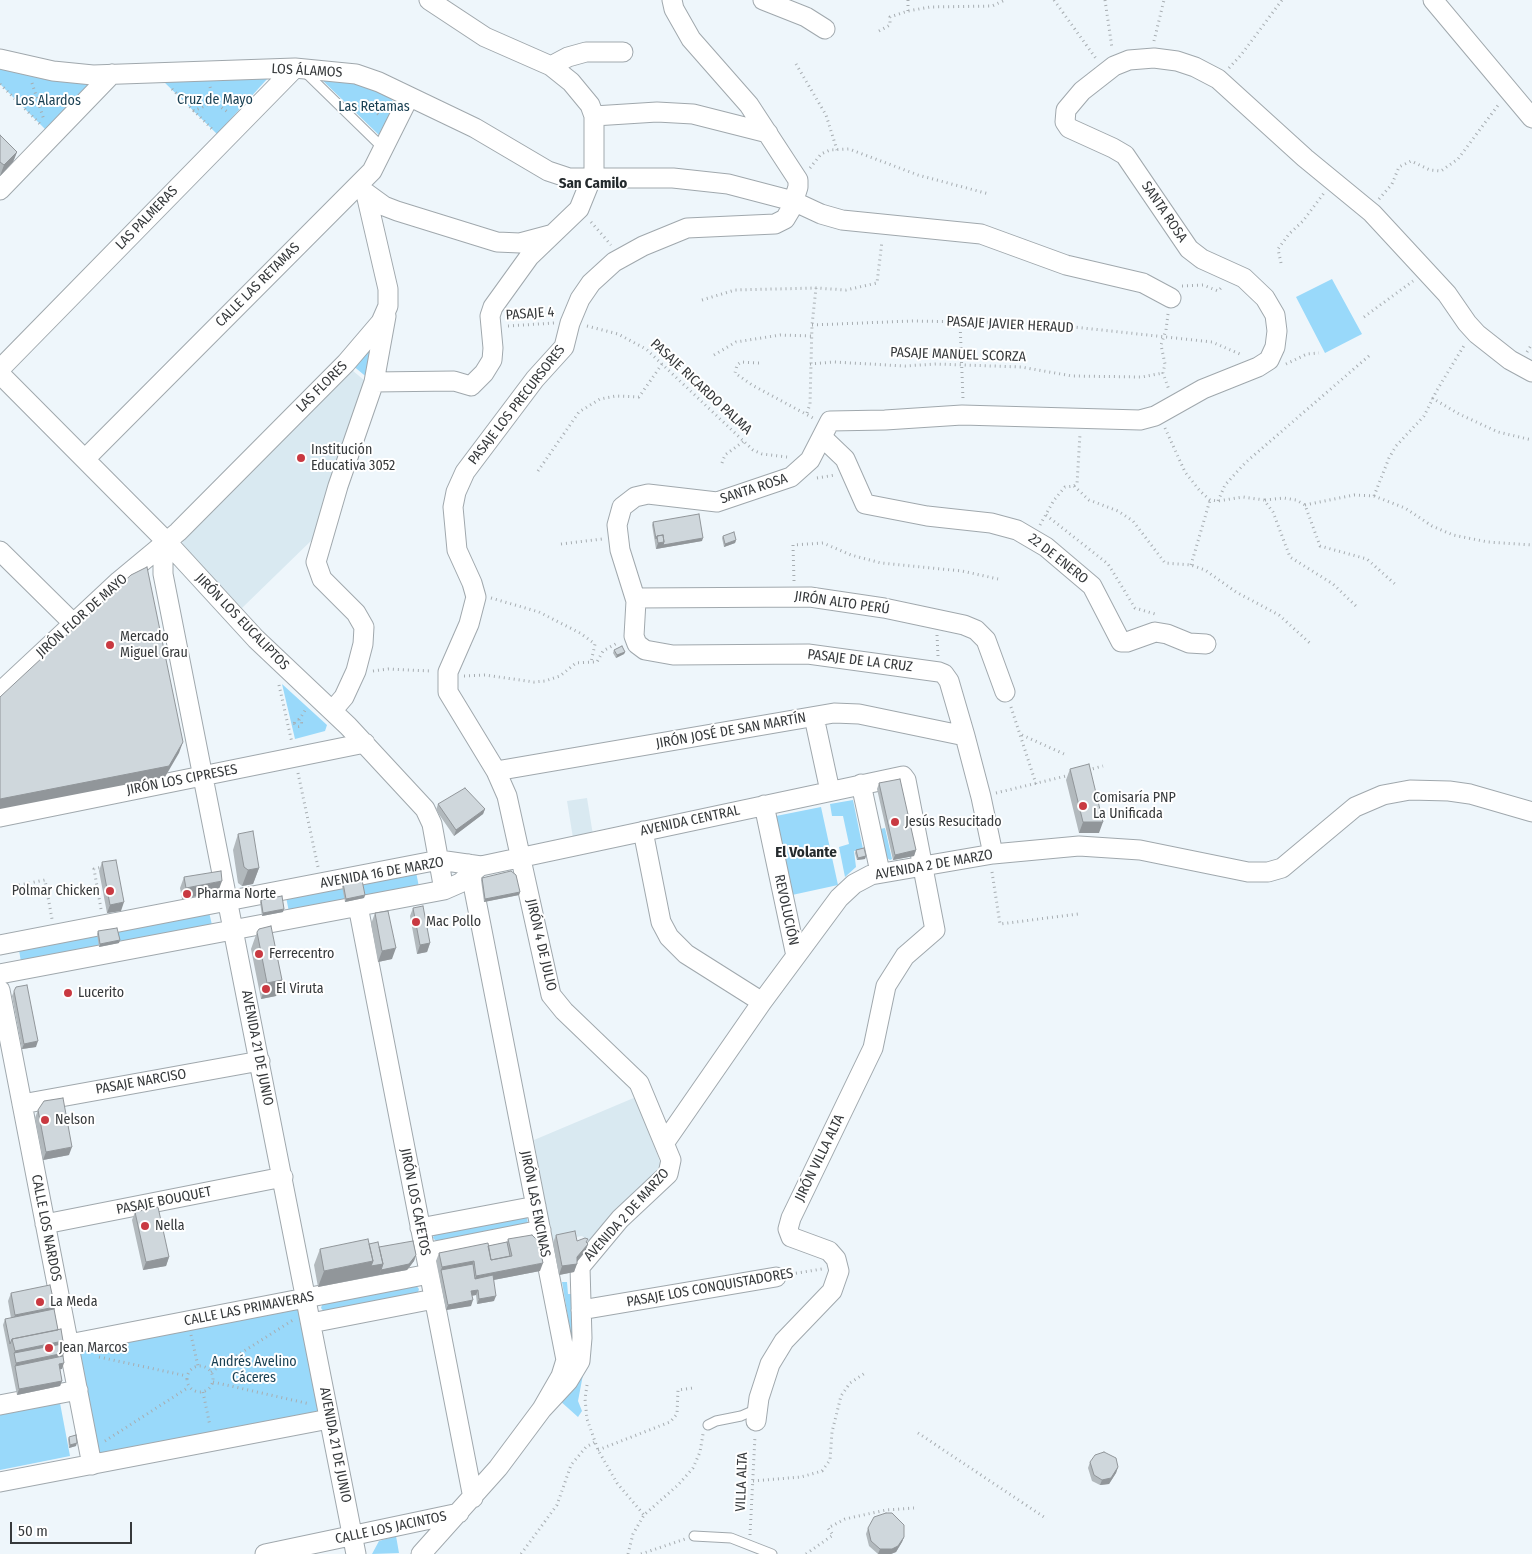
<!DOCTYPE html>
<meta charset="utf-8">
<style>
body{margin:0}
#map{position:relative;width:1532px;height:1554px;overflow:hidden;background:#eef6fb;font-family:"Fira Sans Condensed",sans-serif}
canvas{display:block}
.scale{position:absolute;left:10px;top:1522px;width:122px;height:22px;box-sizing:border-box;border:2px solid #36393b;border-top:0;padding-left:6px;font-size:15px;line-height:18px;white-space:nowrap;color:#36393b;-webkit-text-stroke:4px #fff;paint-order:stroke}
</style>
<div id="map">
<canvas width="1532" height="1554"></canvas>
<div class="scale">50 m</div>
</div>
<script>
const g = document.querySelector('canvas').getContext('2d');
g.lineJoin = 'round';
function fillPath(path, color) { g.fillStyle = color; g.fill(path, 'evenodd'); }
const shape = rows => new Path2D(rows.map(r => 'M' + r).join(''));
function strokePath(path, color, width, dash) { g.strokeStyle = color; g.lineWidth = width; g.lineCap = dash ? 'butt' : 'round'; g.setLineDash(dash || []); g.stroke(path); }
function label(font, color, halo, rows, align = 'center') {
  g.font = font + ' "Fira Sans Condensed",sans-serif'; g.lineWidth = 4; g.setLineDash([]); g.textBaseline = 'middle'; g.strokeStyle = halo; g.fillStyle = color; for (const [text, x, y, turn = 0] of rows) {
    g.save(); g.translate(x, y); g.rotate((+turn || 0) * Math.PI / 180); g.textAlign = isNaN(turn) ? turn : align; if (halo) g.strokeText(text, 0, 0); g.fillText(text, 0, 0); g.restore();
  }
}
fillPath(shape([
 [352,370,365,381,316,536,242,608,182,546,183,536],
 [587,798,593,835,573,838,567,801],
 [636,1097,663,1170,591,1243,582,1236,552,1241,534,1140]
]), '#d9e9f1');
fillPath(shape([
 [0,69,48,80,93,85,47,131,0,84],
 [319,77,360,83,391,98,394,104,393,112,379,135],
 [160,78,268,78,217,134],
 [1332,279,1362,334,1325,353,1296,297],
 [375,335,369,379,352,365],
 [282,684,327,725,325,731,295,739],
 [853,800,863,849,854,851,856,867,845,877,839,847,849,844,843,816,832,816,830,804],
 [821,807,838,885,792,895,776,816],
 [885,828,892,859,890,860,887,858,880,829],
 [416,872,419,887,289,912,286,897],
 [209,912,212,925,21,962,19,950],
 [527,1217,528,1224,436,1241,433,1238,434,1234],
 [562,1282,567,1282,568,1294,573,1294,573,1347],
 [415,1284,419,1289,417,1296,325,1313,321,1308,323,1302],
 [300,1306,321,1412,99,1455,78,1349],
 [585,1364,578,1401,582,1411,578,1417,559,1400],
 [60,1403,70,1456,0,1470,0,1415],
 [396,1536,399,1553,372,1554,379,1541]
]), '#99d9fa');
const lane = shape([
 [304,71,384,149],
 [708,1425,716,1421,741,1416,757,1409],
 [694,1536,731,1538,772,1554]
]);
const street = shape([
 [763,0,806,17,825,29],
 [1433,0,1532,118],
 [0,59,53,71,93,75,295,68,356,74,379,82,475,128,548,171,569,178,673,178,728,184,793,201,821,214,842,220,981,234,1066,265,1143,283,1171,298],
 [551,66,568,57,586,52,623,52],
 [594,116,657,112,693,114,768,133],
 [0,190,112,74],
 [362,190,384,206,397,211,497,242,520,243,550,235],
 [0,369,295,68],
 [0,374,167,542,256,639,348,726,425,809,432,824,444,890],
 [374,382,454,381,471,386,484,373,492,360,493,348,490,316,493,307,529,257,579,209,594,172,594,116,590,105,571,82,551,66,485,37,429,0],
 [822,437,845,459,865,504,927,516,991,523,1017,530,1046,547,1092,586,1121,642,1127,642,1155,632,1167,634,1189,643,1206,644],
 [85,459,372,171,409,97],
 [167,542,163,556,163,574,356,1554],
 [0,551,73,623],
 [635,598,810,597,884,608,964,625,976,630,986,640,1005,692],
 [0,692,119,581,178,532,346,363,381,322,388,306,388,289,366,194],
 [332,711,344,697,356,671,363,644,364,627,356,613,322,579,316,562,338,486,374,382,386,316],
 [814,717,830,791],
 [496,771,834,713,859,714,965,736],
 [861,784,880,872],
 [764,805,796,956],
 [0,817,365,743],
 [643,831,661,922,669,937,686,954,762,1002],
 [993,854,981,797,965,736,949,681,944,674,939,672,808,654,673,655,645,650,637,644,634,636,636,601,620,550,617,525,622,507,635,497,648,494,717,502,791,477,810,460,830,421,885,420,962,415,1140,420,1155,416,1203,389,1258,367,1269,360,1275,347,1277,331,1275,315,1265,298,1244,278,1202,259,1189,249,1125,155,1113,148,1069,128,1065,122,1066,110,1082,91,1114,66,1129,60,1154,58,1177,61,1195,67,1218,79,1305,158,1372,213,1447,294,1467,323,1477,334,1510,360,1532,372],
 [358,906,473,1498],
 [0,945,439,860,481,866,903,776,906,780,935,930,905,956,886,986,873,1048,791,1218,788,1229,791,1237,829,1251,836,1259,839,1271,832,1291,784,1341,770,1364,759,1398,756,1421],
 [0,974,444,890,460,883,478,868],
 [0,990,92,1465],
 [22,1104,260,1061],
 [665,1142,762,1002,839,898,854,884,871,875,993,854,1079,846,1140,850,1248,872,1268,872,1282,868,1355,807,1383,795,1410,790,1449,791,1470,794,1532,812],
 [45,1224,283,1177],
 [420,1228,536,1206],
 [425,1253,541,1230],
 [581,1310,776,1277],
 [311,1323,434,1299],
 [69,1344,429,1274],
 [0,1405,78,1390],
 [542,1409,568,1381,580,1361,582,1338,580,1267,620,1219,668,1174,671,1160,639,1083,564,1011,551,995,507,796,496,771,448,692,448,672,469,624,476,597,472,583,457,550,453,507,456,492,465,472,535,379,564,347,570,323,580,299,591,283,614,262,643,246,687,228,775,224,785,219,791,209,798,187,798,180,749,105,691,39,674,9,672,0],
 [0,1482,329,1419],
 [265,1554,459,1513],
 [421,1554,498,1468,542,1409,561,1376,566,1360,469,864]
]);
strokePath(lane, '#a0a8ad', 11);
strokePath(street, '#a0a8ad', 21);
strokePath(shape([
 [908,0,908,11],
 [1054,0,1097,60],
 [1105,0,1112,48],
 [879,31,890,25,890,17,908,11,930,7,992,6,1005,0],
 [1154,41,1164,0],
 [796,64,826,115,837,150],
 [1229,68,1241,55,1282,0],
 [32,83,44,120],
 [0,84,40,124],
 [210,87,214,102,229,113],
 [172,89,212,129],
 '364 104a3 3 0 1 1 6 0a3 3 0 1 1-6 0Z',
 [370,107,380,116],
 [193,111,214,102],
 [810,168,821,154,830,150,849,149,918,175,989,194],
 [1379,199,1392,184,1399,167,1411,161,1430,170,1441,171,1458,159,1499,104],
 [591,222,611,245],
 [1281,263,1278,249,1289,234,1303,221,1324,193],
 [1182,286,1203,285,1218,291,1223,286],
 [702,300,735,290,816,288,846,290,877,283,882,241],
 [1168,314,1166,330,1161,345,1165,364,1163,373,1169,390],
 [1364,317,1413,281],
 [960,322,963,399],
 [812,325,912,321,1037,323,1212,342,1242,355],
 [508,326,554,323],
 [587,326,618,334,646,349,753,450,762,454,787,457],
 [1527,352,1532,344],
 [714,355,736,342,780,335,812,336],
 [759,363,741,362,737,365,735,373,752,385,813,418],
 [810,364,834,362,905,366,936,364,1021,367,1072,376,1142,377,1163,373],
 [1286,364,1307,354,1319,353],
 [1432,398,1459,414,1498,432,1532,440],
 [807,413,810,404,812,325,816,288],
 [1165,428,1185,472,1200,491,1210,500,1218,501,1243,497,1264,500,1273,512,1290,557,1333,584,1358,608],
 [722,463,725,455,744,441],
 [538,471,579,412,600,399,616,396,639,397,662,364],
 [817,478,835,475],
 [1074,486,1089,500,1118,511,1133,521,1165,563,1191,565,1205,570,1236,592,1279,615,1312,645],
 [1374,496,1389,458,1396,446,1424,416,1437,390,1465,344],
 [1265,500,1284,498,1296,500,1305,505,1320,546,1367,559,1396,585],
 [1218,501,1225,485,1245,463,1370,355],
 [1305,505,1354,495,1374,496,1405,508,1432,526,1453,535,1488,542,1532,545],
 [1046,515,1108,564,1135,608,1155,614],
 [1040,525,1054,500,1065,487,1074,486,1077,484,1080,434],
 [561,544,602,539],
 [1191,565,1210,500],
 [794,581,793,545,823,543,851,555,881,563,962,571,998,579],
 [491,598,539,612,580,633,595,644,591,662,597,662,603,651,619,642],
 [937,635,938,656],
 [373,671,388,669,431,671],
 [464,676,485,675,534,682,545,681,560,676,576,663,591,662],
 [279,685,292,743],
 [1011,707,1036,784],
 '294.5 723a3.5 3.5 0 1 1 7 0a3.5 3.5 0 1 1-7 0Z',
 [299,720,306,709],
 [1022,735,1064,754],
 [1088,770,1103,766],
 [298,773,318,867],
 [996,793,1070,775],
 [992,872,1000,924,1078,914],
 [14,886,45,880,52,919],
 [101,909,94,869,103,867],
 [791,1274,822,1269],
 [191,1335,198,1366],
 [99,1357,187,1376],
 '187 1379a13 13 0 1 1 26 0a13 13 0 1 1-26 0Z',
 [211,1372,293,1320],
 [213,1382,310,1404],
 [587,1385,585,1399,587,1419,598,1450,617,1483,644,1515],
 [203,1392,210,1426],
 [918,1433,1047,1519],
 [105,1441,189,1387],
 [598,1450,670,1422,677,1414,678,1390,693,1388],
 [753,1481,801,1477,822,1471,830,1460,832,1432,841,1396,850,1383,865,1373],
 [750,1535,755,1436],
 [521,1554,557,1505,571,1465,586,1447,595,1442],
 [628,1554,633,1534,644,1515,678,1485,693,1468,700,1452,703,1434],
 [641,1554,685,1539],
 [806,1554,833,1535,828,1528,845,1519,886,1510,914,1508]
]), '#a7adb1', 3, [1, 4]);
strokePath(lane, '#fff', 9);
strokePath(street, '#fff', 19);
fillPath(shape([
 [0,135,17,152,13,162,0,176],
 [653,522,702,541,656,549,652,525],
 [723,536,736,540,735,543,724,547,722,538],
 [614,650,625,652,624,654,616,658,613,653],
 [1070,769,1099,833,1079,833,1066,780],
 [879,783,916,850,914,856,893,860,877,789],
 [438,804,485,809,483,814,454,836,436,810],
 [238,834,259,868,253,884,242,886,238,883,233,850],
 [856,850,866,856,865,859,857,860,855,853],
 [102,862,121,911,107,913,99,871],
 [184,877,218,892,182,899,180,888],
 [482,878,520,892,519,895,484,902,481,880],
 [343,883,365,895,364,898,345,902,342,886],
 [261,900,283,912,262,916,260,902],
 [413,908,430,943,427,952,417,954,410,916],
 [375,913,392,959,378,962,371,924],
 [98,931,119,943,99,947,97,934],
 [257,932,282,980,276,996,261,999,251,949],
 [14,991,36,1047,22,1049,12,996],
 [38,1110,69,1155,43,1160,35,1118],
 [135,1212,169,1257,166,1266,143,1270,132,1220],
 [556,1235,577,1241,586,1242,588,1244,585,1252,577,1262,574,1272,559,1275,553,1243],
 [508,1239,540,1271,493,1280,494,1301,477,1304,476,1295,472,1296,471,1306,446,1310,436,1261,439,1253,488,1246,507,1242],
 [369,1244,379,1247,416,1255,414,1261,407,1270,318,1287,314,1265,320,1249],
 [11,1293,55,1307,54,1309,58,1330,63,1341,62,1344,63,1356,62,1369,60,1369,62,1381,60,1386,17,1395,3,1325,5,1319,11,1318,8,1301],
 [69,1437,76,1446,69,1448,68,1439],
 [1090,1462,1118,1467,1116,1473,1109,1484,1100,1485,1092,1481,1088,1468],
 [868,1528,904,1537,902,1542,896,1552,891,1554,878,1554,869,1546,866,1534]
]), '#b2b9bd');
fillPath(shape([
 [17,152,13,162,0,176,4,165],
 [703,538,702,541,656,549,658,543],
 [736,540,735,543,724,547,725,544],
 [625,652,624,654,616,658,617,655],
 [183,742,179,753,165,777,0,809,0,799],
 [485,809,483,814,454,836,456,830],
 [1083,822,1103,822,1099,833,1079,833],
 [916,850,914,856,893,860,895,855],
 [866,856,865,859,857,860,858,858],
 [259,868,253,884,242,886,248,870],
 [222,881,218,892,182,899,186,888],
 [520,892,519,895,484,902,485,899],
 [365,895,364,898,345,902,346,899],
 [124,902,121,911,107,913,110,905],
 [284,909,283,912,262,916,263,913],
 [120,940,119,943,99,947,100,944],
 [430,943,427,952,417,954,420,945],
 [396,948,392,959,378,962,382,951],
 [282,980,276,996,261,999,267,983],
 [38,1041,36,1047,22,1049,24,1044],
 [72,1147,69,1155,43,1160,46,1152],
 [588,1244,585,1252,575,1264,577,1264,574,1272,559,1275,562,1266,577,1257],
 [416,1255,414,1261,407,1270,379,1275,381,1270],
 [169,1257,166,1266,143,1270,146,1262],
 [373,1261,383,1264,379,1275,318,1287,324,1271],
 [474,1261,471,1269,441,1270,442,1267],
 [543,1263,540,1271,473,1284,476,1276],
 [478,1290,476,1295,469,1296,471,1291],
 [496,1296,494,1301,477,1304,479,1299],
 [473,1300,471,1306,446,1310,448,1305],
 [55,1307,52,1315,12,1323,15,1315],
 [63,1341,59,1352,14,1353,15,1351],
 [64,1353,61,1362,15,1366,16,1363],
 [64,1363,62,1369,57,1370,59,1364],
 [62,1381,60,1386,17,1395,19,1389],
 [77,1443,76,1446,69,1448,70,1445],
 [1118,1467,1116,1473,1109,1484,1100,1485,1102,1480],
 [904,1537,902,1542,896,1552,891,1554,878,1554,880,1549]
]), '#91969a');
const building = shape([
 [0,135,17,152,4,165,0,162,0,135],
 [699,514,703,538,663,545,664,542,663,535,657,536,656,539,653,522,699,514],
 [734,532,736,540,725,544,723,536,734,532],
 [663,535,664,542,658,543,657,536,663,535],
 [147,567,183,742,169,766,0,799,0,697,131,575,147,567],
 [622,646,625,652,617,655,614,650,622,646],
 [1089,764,1103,822,1083,822,1070,769,1089,764],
 [900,779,916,850,895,855,879,783,900,779],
 [465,788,485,809,456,830,438,804,465,788],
 [253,831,259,868,248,870,244,867,238,834,253,831],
 [864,848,866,856,858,858,856,850,864,848],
 [116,860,124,902,110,905,102,862,116,860],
 [221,871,222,881,186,888,184,877,221,871],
 [511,871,516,875,520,892,485,899,482,878,511,871],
 [362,880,365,895,346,899,343,883,362,880],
 [282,896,284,909,263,913,261,900,282,896],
 [423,906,430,943,420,945,413,908,423,906],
 [388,911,396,948,382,951,375,913,388,911],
 [271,926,282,980,267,983,257,932,259,929,271,926],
 [117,928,120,940,100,944,98,931,117,928],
 [27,985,38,1041,24,1044,14,991,16,987,27,985],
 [63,1098,72,1147,46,1152,38,1110,44,1101,63,1098],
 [158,1207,169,1257,146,1262,135,1212,158,1207],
 [575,1231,577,1241,585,1238,588,1239,586,1242,588,1244,577,1257,577,1264,562,1266,556,1235,575,1231],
 [532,1235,538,1241,543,1263,476,1276,474,1261,442,1267,439,1253,488,1243,491,1260,512,1256,508,1239,532,1235],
 [368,1239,373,1261,324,1271,320,1249,368,1239],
 [413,1241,416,1255,409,1264,381,1270,383,1264,379,1247,413,1241],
 [378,1242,383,1264,371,1266,373,1261,369,1244,378,1242],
 [507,1242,510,1256,491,1260,488,1246,507,1242],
 [473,1264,475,1279,493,1275,496,1296,479,1299,478,1290,471,1291,473,1300,448,1305,441,1270,473,1264],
 [50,1285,55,1307,15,1315,11,1293,50,1285],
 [54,1309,58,1330,12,1339,10,1344,5,1319,54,1309],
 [61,1329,63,1341,15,1351,12,1339,61,1329],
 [62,1344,64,1353,16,1363,14,1353,62,1344],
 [63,1356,64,1363,59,1364,62,1381,19,1389,15,1366,63,1356],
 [76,1435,77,1443,70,1445,69,1437,76,1435],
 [1104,1452,1116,1458,1118,1467,1111,1478,1102,1480,1094,1475,1090,1462,1095,1455,1104,1452],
 [886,1513,892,1513,904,1525,904,1537,898,1546,892,1549,880,1549,871,1541,868,1528,874,1517,886,1513]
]);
fillPath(building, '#cfd7dc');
strokePath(building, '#91969a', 1);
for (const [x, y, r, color] of [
 [301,458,5,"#c93941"],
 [110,645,5,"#c93941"],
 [1083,806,5,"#c93941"],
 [895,822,5,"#c93941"],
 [110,891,5,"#c93941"],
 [187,894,5,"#c93941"],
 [416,922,5,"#c93941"],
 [259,954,5,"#c93941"],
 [266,989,5,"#c93941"],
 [68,993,5,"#c93941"],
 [45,1120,5,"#c93941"],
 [145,1226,5,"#c93941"],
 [40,1302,5,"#c93941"],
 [49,1348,5,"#c93941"]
]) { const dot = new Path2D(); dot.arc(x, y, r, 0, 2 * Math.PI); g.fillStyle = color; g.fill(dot); strokePath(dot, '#fff', 2); }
label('14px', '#36393b', '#fff', [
 ["LOS ÁLAMOS",307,71,3],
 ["SANTA ROSA",1164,212,56],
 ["LAS PALMERAS",147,218,-46],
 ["CALLE LAS RETAMAS",258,285,-45],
 ["PASAJE 4",530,314,-4],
 ["PASAJE JAVIER HERAUD",1010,325,3],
 ["PASAJE MANUEL SCORZA",958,355,2],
 ["LAS FLORES",322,387,-45],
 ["PASAJE RICARDO PALMA",701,387,43],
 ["PASAJE LOS PRECURSORES",517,405,-52],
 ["SANTA ROSA",754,489,-18],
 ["22 DE ENERO",1058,559,38],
 ["JIRÓN ALTO PERÚ",842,603,8],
 ["JIRÓN FLOR DE MAYO",82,616,-42],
 ["JIRÓN LOS EUCALIPTOS",242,622,46],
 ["PASAJE DE LA CRUZ",860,661,7],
 ["JIRÓN JOSÉ DE SAN MARTÍN",731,731,-10],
 ["JIRÓN LOS CIPRESES",182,780,-11],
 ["AVENIDA CENTRAL",690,821,-12],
 ["AVENIDA 2 DE MARZO",934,865,-10],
 ["AVENIDA 16 DE MARZO",382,873,-10],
 ["REVOLUCIÓN",786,910,78],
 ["JIRÓN 4 DE JULIO",541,945,77],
 ["AVENIDA 21 DE JUNIO",257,1048,79],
 ["PASAJE NARCISO",141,1082,-10],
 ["JIRÓN VILLA ALTA",820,1158,-64],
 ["PASAJE BOUQUET",164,1201,-11],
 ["JIRÓN LOS CAFETOS",415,1202,79],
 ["JIRÓN LAS ENCINAS",535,1204,79],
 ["AVENIDA 2 DE MARZO",627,1215,-48],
 ["CALLE LOS NARDOS",46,1228,79],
 ["PASAJE LOS CONQUISTADORES",710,1288,-10],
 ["CALLE LAS PRIMAVERAS",249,1309,-11],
 ["AVENIDA 21 DE JUNIO",335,1445,79],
 ["VILLA ALTA",742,1482,-88],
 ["CALLE LOS JACINTOS",391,1528,-12]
]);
label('14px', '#183f52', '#fff', [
 ["Cruz de Mayo",215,100],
 ["Los Alardos",48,101],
 ["Las Retamas",374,107],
 ["Andrés Avelino",254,1362],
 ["Cáceres",254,1378]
]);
label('14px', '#36393b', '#fff', [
 ["Institución",311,450],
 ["Educativa 3052",311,466],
 ["Mercado",120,637],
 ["Miguel Grau",120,653],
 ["Comisaría PNP",1093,798],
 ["La Unificada",1093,814],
 ["Jesús Resucitado",905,822],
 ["Polmar Chicken",100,891,"right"],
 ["Pharma Norte",197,894],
 ["Mac Pollo",426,922],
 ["Ferrecentro",269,954],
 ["El Viruta",276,989],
 ["Lucerito",78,993],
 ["Nelson",55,1120],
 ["Nella",155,1226],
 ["La Meda",50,1302],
 ["Jean Marcos",59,1348]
], 'left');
label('bold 15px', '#242a2d', '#fff', [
 ["San Camilo",593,184],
 ["El Volante",806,853]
]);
</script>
